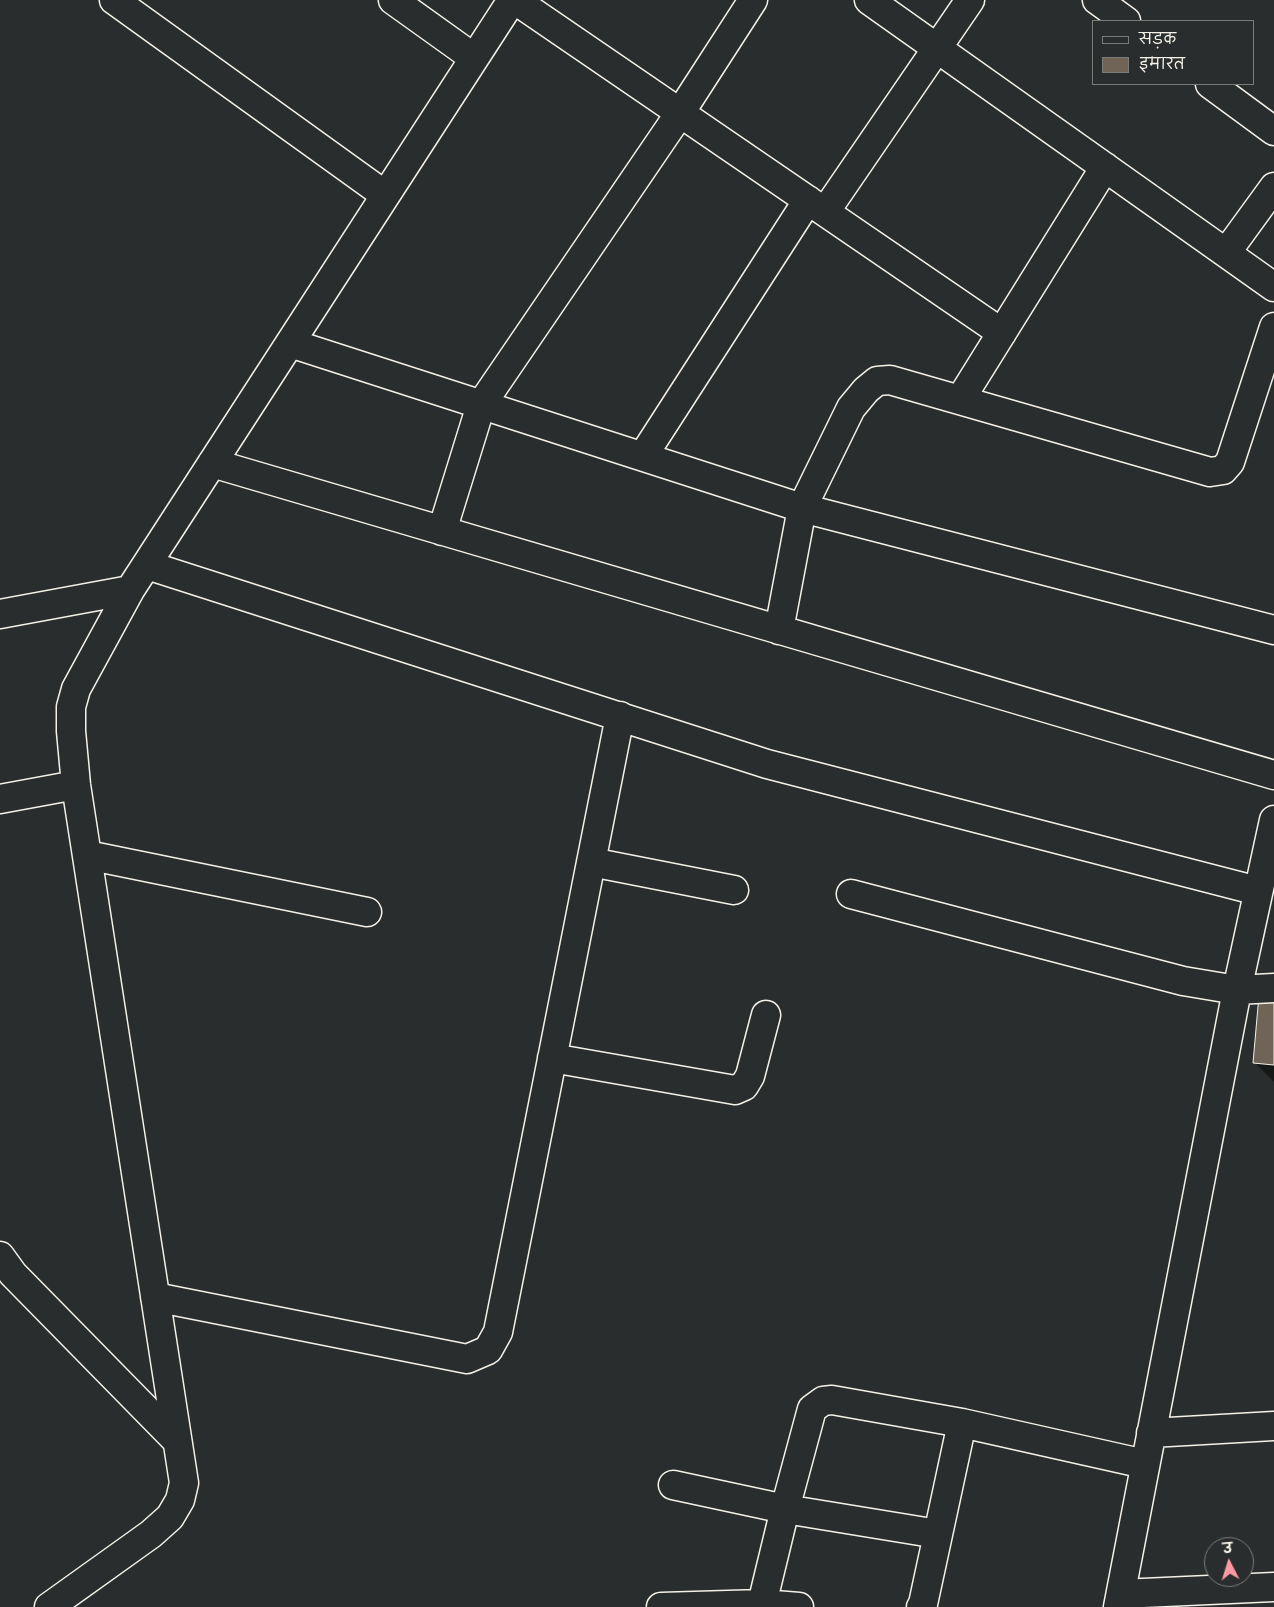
<!DOCTYPE html>
<meta charset="utf-8">
<style>
body{margin:0}
#map{position:relative;width:1274px;height:1607px;overflow:hidden;background:#2a2d2e;font-family:Mali,"Playpen Sans Deva",sans-serif}
canvas{display:block}
.legend{position:absolute;left:1092px;top:20px;width:162px;height:65px;box-sizing:border-box;background:#2a2d2e;border:1px solid #7b7b78;margin:0;padding:6px 9px;list-style:none;font-size:15px;color:#f4f1e8}
.legend li{display:flex;align-items:center;gap:10px;height:25px}
.legend b{width:25px;border:1px solid #7b7b78}
.north{position:absolute;left:1204px;top:1537px;width:50px;height:50px;box-sizing:border-box;background:#2a2d2e;border:1px solid #7b7b78;border-radius:50%;rotate:355deg;font-size:14px;font-weight:700;line-height:20px;text-align:center;color:#f4f1e8}
.north::after{content:'';display:block;margin:auto;width:18px;height:22px;background:#ff9aa2;clip-path:polygon(50% 0,100% 100%,50% 72%,0 100%)}
</style>
<div id="map">
<canvas width="1274" height="1607"></canvas>
<ul class="legend">
<li><b style="height:6px;background:#2a2d2e"></b>सड़क</li>
<li><b style="height:14px;background:#706456"></b>इमारत</li>
</ul>
<div class="north">उ</div>
</div>
<script>
const g = document.querySelector('canvas').getContext('2d');
g.lineJoin = 'round';
function fillPath(path, color) { g.fillStyle = color; g.fill(path, 'evenodd'); }
const shape = rows => new Path2D(rows.map(r => 'M' + r).join(''));
function strokePath(path, color, width, dash) { g.strokeStyle = color; g.lineWidth = width; g.lineCap = dash ? 'butt' : 'round'; g.setLineDash(dash || []); g.stroke(path); }
fillPath(shape([
 [1274,998,1274,1082,1255,1063]
]), '#0007');
const building = shape([
 [1259,995,1274,997,1274,1065,1253,1063,1259,995]
]);
fillPath(building, '#706456');
strokePath(building, '#f4f1e8', 1);
const minor = shape([
 [114,0,385,195],
 [393,0,474,58],
 [515,0,1002,333],
 [869,0,1274,287],
 [1097,0,1126,21],
 [1210,84,1274,131],
 [825,212,970,0],
 [1226,253,1274,187],
 [290,343,802,508,1274,630],
 [960,400,1105,167],
 [643,456,808,200],
 [212,463,1274,775],
 [442,531,481,405,680,113,753,0],
 [147,565,767,764,1258,891],
 [0,614,130,590],
 [779,630,802,508,851,408,866,390,877,381,890,380,1210,472,1223,470,1230,462,1274,327],
 [0,799,76,785],
 [87,855,367,912],
 [591,862,734,890],
 [851,894,1183,981,1237,990,1274,988],
 [552,1058,735,1090,744,1086,750,1076,766,1015],
 [0,1256,13,1274,177,1441],
 [155,1297,467,1359,488,1350,498,1332,620,716],
 [1151,1433,1274,1426],
 [673,1485,785,1509,938,1534],
 [1121,1594,1274,1587],
 [762,1604,785,1509,812,1409,823,1401,832,1400,962,1423,1145,1464],
 [49,1607,151,1534,170,1517,180,1500,184,1483,76,785,71,731,71,707,76,689,130,590,512,0],
 [661,1607,762,1604,799,1607],
 [921,1607,923,1604,962,1423],
 [1118,1607,1237,990,1274,820]
]);
strokePath(minor, '#f4f1e8', 31);
strokePath(minor, '#2a2d2e', 28);
</script>
